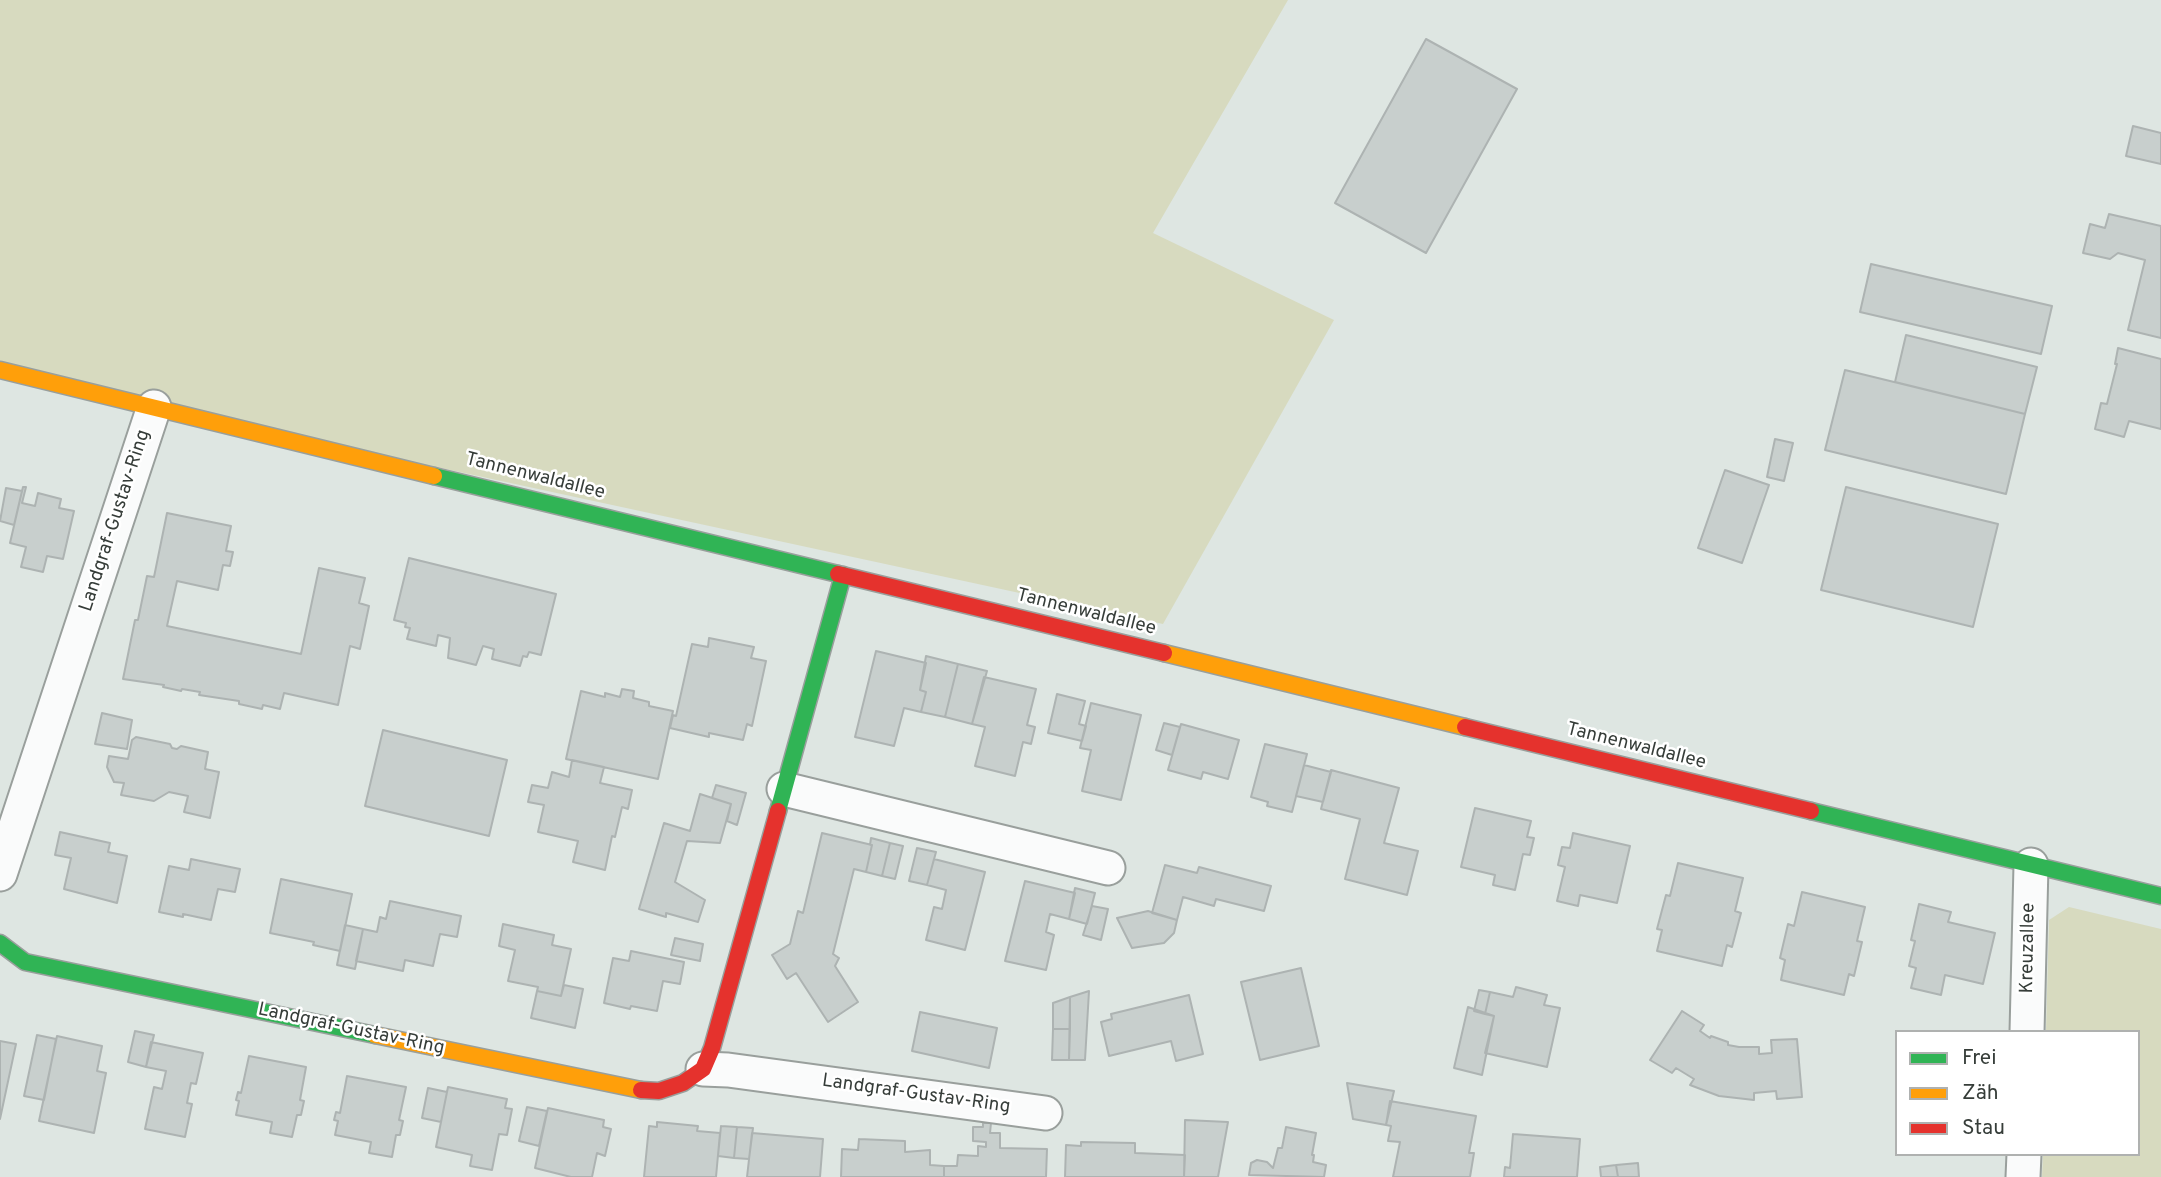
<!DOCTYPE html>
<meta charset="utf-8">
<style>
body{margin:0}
#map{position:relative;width:2161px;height:1177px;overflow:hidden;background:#dee6e2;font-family:Overpass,sans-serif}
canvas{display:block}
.legend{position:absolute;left:1895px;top:1030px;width:245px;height:126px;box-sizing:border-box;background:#fff;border:2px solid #afb1b0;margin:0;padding:9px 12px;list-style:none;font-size:21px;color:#363d39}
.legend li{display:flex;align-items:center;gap:14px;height:35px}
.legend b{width:35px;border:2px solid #afb1b0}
</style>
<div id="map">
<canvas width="2161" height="1177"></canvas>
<ul class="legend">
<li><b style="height:9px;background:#30b455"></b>Frei</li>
<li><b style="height:9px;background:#ff9f0a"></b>Zäh</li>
<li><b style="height:9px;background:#e5322d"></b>Stau</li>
</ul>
</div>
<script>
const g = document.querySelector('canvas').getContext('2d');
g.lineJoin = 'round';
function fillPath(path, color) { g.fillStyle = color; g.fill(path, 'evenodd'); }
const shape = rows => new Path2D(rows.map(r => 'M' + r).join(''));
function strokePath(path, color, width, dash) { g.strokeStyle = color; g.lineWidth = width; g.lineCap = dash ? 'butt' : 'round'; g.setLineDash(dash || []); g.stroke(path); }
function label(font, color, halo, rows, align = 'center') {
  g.font = font + ' Overpass,sans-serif'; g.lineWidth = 5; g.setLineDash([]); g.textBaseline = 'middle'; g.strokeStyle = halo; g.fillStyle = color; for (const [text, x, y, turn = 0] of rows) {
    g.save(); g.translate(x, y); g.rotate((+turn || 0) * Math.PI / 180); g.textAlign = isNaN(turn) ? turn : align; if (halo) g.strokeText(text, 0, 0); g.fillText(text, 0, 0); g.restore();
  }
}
fillPath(shape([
 [0,0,1288,0,1153,233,1334,320,1163,624,154,406,0,369],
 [2069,907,2161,929,2161,1177,2042,1177,2043,1154,2138,1154,2138,1032,2046,1032,2049,920]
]), '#d7dabf');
const building = shape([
 [1426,39,1517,89,1426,253,1335,203,1426,39],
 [2133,126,2161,133,2161,164,2126,156,2133,126],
 [2109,214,2161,226,2161,338,2128,330,2145,260,2118,253,2110,259,2083,253,2090,224,2105,228,2109,214],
 [1871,264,2052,306,2041,354,1860,312,1871,264],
 [1906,335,2037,367,2025,414,1895,382,1906,335],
 [2118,348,2161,359,2161,429,2129,421,2124,437,2095,429,2101,403,2107,404,2117,364,2115,364,2118,348],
 [1845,370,2025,414,2006,494,1825,450,1845,370],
 [1775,439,1793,443,1784,481,1767,477,1775,439],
 [1725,470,1769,485,1742,563,1698,548,1725,470],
 [23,487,26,487,22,503,35,506,38,493,61,499,59,508,74,511,63,559,47,556,43,572,21,567,26,547,10,543,23,487],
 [1846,487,1998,524,1973,627,1821,590,1846,487],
 [6,488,22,491,14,525,0,521,6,488],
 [167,513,231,526,226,551,233,552,230,566,223,565,218,590,177,581,167,626,301,654,319,568,365,578,359,603,369,606,360,649,350,646,338,705,284,693,280,709,263,705,262,709,239,704,239,701,199,695,200,692,182,689,181,691,163,687,164,685,123,679,135,620,138,620,147,576,154,577,167,513],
 [409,558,556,594,541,655,529,652,527,657,523,656,520,666,492,659,494,649,483,646,476,665,448,658,450,638,438,635,436,646,407,639,410,628,405,627,406,623,394,620,409,558],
 [709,638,754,647,751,658,766,661,752,726,747,724,743,740,709,733,709,737,670,728,673,715,676,716,692,644,708,647,709,638],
 [876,651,926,663,920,690,926,692,921,712,904,708,894,746,855,737,876,651],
 [926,656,958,664,945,717,921,712,926,692,920,690,926,656],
 [958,664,987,671,972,724,945,717,958,664],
 [984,677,1036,689,1027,725,1035,727,1031,744,1023,742,1015,776,975,766,985,727,972,724,984,677],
 [622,689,634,691,633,698,649,702,649,706,673,711,658,779,566,759,581,691,605,697,605,693,620,697,622,689],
 [1057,694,1085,701,1079,724,1086,726,1082,741,1048,733,1057,694],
 [1091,703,1141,715,1121,800,1082,791,1091,750,1080,748,1091,703],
 [102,713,132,720,127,749,95,744,102,713],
 [1164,723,1180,727,1172,755,1156,750,1164,723],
 [1181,724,1239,740,1228,779,1203,772,1201,779,1168,770,1181,724],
 [383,730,507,760,489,836,365,806,383,730],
 [136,737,170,744,172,748,177,749,181,746,208,752,205,769,219,772,210,818,184,812,188,796,169,792,154,801,121,795,124,783,114,782,107,767,109,756,128,759,132,740,136,737],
 [1265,744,1307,754,1292,812,1267,806,1268,802,1251,797,1265,744],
 [572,760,604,767,600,783,632,790,628,809,622,807,615,837,612,836,605,870,573,862,578,841,538,832,544,805,528,802,532,785,548,788,552,772,569,777,572,760],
 [1304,765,1331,772,1323,802,1296,796,1304,765],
 [1331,770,1399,788,1384,843,1418,851,1407,895,1345,879,1360,819,1321,809,1331,770],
 [716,785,746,793,737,825,727,821,731,804,712,798,716,785],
 [700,794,731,804,720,843,687,841,675,882,705,900,698,922,666,913,666,917,639,909,664,823,690,831,700,794],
 [1475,808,1531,821,1527,837,1534,838,1530,855,1523,854,1515,890,1493,885,1495,875,1461,867,1475,808],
 [60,832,110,843,108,852,127,856,117,903,64,889,71,858,55,855,60,832],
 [822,833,872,845,866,872,854,869,833,954,839,958,835,966,858,1002,828,1022,796,973,787,979,772,955,790,944,798,911,803,913,822,833],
 [1573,833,1630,846,1617,903,1580,895,1578,906,1557,901,1565,867,1558,865,1562,847,1570,848,1573,833],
 [871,838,890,843,882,876,866,872,872,845,870,845,871,838],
 [890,843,903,846,895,879,882,876,890,843],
 [917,848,936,852,927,885,909,881,917,848],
 [191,859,240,869,235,892,218,889,211,920,183,914,183,917,159,912,169,866,189,870,191,859],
 [934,859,985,872,965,950,926,940,934,907,942,909,946,890,927,885,934,859],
 [1678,863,1743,878,1735,911,1741,913,1732,947,1727,945,1722,966,1657,951,1662,930,1657,929,1666,895,1670,896,1678,863],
 [1165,865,1197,873,1199,867,1271,886,1264,911,1216,899,1214,906,1183,897,1177,920,1152,913,1165,865],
 [281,879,352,894,340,951,313,945,314,942,270,933,281,879],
 [1025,881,1075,893,1069,919,1050,914,1046,932,1054,935,1046,970,1005,961,1025,881],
 [1075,888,1095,893,1087,924,1069,919,1075,888],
 [1802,892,1865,907,1857,941,1862,942,1854,976,1849,974,1844,995,1781,980,1785,960,1780,958,1788,924,1794,926,1802,892],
 [390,901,461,916,457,937,440,934,433,966,405,960,403,971,356,961,363,929,377,932,380,917,386,919,390,901],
 [1919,904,1951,912,1948,922,1995,933,1983,984,1945,975,1941,995,1911,988,1916,968,1909,966,1915,941,1911,940,1919,904],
 [1092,906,1108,909,1101,940,1083,935,1092,906],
 [1148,911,1177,920,1174,933,1164,943,1132,948,1117,918,1148,911],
 [503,924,554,935,552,945,571,949,561,996,537,991,538,987,508,981,515,950,499,946,503,924],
 [345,925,363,929,355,969,337,965,345,925],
 [675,938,703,944,700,961,671,955,675,938],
 [631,951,684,962,680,984,663,981,657,1011,631,1006,630,1009,604,1003,613,958,629,961,631,951],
 [1301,968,1319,1046,1260,1060,1241,982,1301,968],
 [564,985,583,989,575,1028,531,1018,537,991,561,996,564,985],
 [1516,987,1547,995,1544,1005,1560,1008,1547,1067,1485,1053,1494,1016,1485,1014,1490,992,1513,997,1516,987],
 [1479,990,1490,992,1485,1014,1474,1011,1479,990],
 [1089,991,1085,1060,1069,1060,1070,997,1089,991],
 [1189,995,1203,1054,1176,1061,1171,1041,1109,1056,1101,1022,1112,1019,1111,1014,1189,995],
 [1070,997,1070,1029,1053,1029,1053,1003,1070,997],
 [1468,1007,1494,1016,1482,1075,1454,1068,1468,1007],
 [1682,1011,1704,1025,1700,1031,1710,1038,1711,1036,1728,1042,1728,1045,1739,1047,1759,1047,1759,1054,1772,1053,1771,1040,1797,1039,1802,1097,1777,1099,1776,1091,1754,1093,1754,1100,1719,1096,1690,1085,1694,1079,1676,1068,1672,1073,1650,1060,1682,1011],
 [920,1012,997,1028,989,1068,912,1051,920,1012],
 [1053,1029,1070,1029,1069,1060,1052,1060,1053,1029],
 [135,1031,154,1035,146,1067,128,1062,135,1031],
 [37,1035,56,1039,44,1100,24,1096,37,1035],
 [57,1036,102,1046,97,1071,106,1073,94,1133,39,1121,57,1036],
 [0,1041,16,1044,0,1119,0,1041],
 [151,1042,203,1053,196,1084,191,1083,187,1103,192,1104,185,1137,145,1129,154,1087,162,1089,166,1071,146,1067,151,1042],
 [249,1056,306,1067,300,1100,304,1101,301,1115,297,1115,292,1137,270,1133,272,1122,236,1115,239,1101,236,1100,238,1092,241,1093,249,1056],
 [347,1076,406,1087,399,1120,403,1121,400,1135,396,1135,392,1157,369,1153,371,1142,335,1135,338,1121,334,1120,336,1112,340,1113,347,1076],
 [1347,1083,1394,1091,1386,1125,1353,1119,1347,1083],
 [448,1087,507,1099,505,1108,512,1109,507,1135,499,1134,492,1170,470,1166,472,1155,436,1147,448,1087],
 [428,1088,447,1092,441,1122,422,1118,428,1088],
 [1390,1101,1476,1116,1469,1153,1474,1153,1470,1177,1393,1177,1400,1142,1388,1141,1391,1126,1386,1125,1390,1101],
 [527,1107,547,1111,539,1146,519,1141,527,1107],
 [548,1108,604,1120,603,1127,611,1129,605,1156,597,1153,592,1177,571,1177,535,1168,548,1108],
 [1185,1120,1228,1122,1218,1177,1184,1177,1185,1120],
 [657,1122,698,1126,697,1131,720,1133,716,1177,644,1177,649,1126,657,1127,657,1122],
 [983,1123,991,1123,990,1133,1000,1133,1000,1148,1047,1149,1046,1177,944,1177,944,1166,957,1166,958,1155,978,1156,978,1146,986,1147,986,1142,973,1141,973,1127,983,1127,983,1123],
 [721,1126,737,1127,734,1158,718,1156,721,1126],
 [737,1127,753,1128,749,1159,734,1158,737,1127],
 [1286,1127,1316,1133,1312,1155,1314,1155,1313,1162,1326,1165,1324,1177,1249,1175,1251,1163,1257,1160,1267,1162,1273,1168,1278,1148,1282,1148,1286,1127],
 [752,1133,823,1139,820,1177,747,1177,752,1133],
 [1513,1134,1580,1139,1577,1177,1504,1177,1505,1167,1510,1168,1513,1134],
 [859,1139,905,1141,905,1152,930,1150,930,1165,944,1166,944,1177,841,1177,842,1149,858,1150,859,1139],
 [1081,1142,1135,1143,1135,1153,1185,1155,1184,1177,1065,1177,1066,1145,1081,1146,1081,1142],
 [1638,1163,1639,1177,1618,1177,1616,1165,1638,1163],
 [1616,1165,1618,1177,1601,1177,1600,1167,1616,1165]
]);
fillPath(building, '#c8cfcd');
strokePath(building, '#adb3b2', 2);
const street = shape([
 [784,789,1108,868],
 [0,874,154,407],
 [2027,1032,2031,865],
 [703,1069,728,1070,1045,1113],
 [2023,1177,2024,1154]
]);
const fast = shape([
 [434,476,838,574],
 [778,811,843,575],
 [1811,811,2161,896],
 [0,943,25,962,375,1035]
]);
const slow = shape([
 [0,370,434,476],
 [1164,653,1465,727],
 [375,1035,641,1090]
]);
const jam = shape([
 [838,574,1164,653],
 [1465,727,1811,811],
 [641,1090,659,1091,683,1083,703,1069,712,1048,778,811]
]);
strokePath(street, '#999f9c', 37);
strokePath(fast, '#999f9c', 19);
strokePath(slow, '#999f9c', 19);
strokePath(jam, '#999f9c', 19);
strokePath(street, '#fafbfb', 33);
strokePath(fast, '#30b455', 16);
strokePath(slow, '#ff9f0a', 16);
strokePath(jam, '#e5322d', 16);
label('19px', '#363d39', '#fff', [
 ["Tannenwaldallee",535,477,14],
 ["Landgraf-Gustav-Ring",116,521,-72],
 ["Tannenwaldallee",1086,613,14],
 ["Tannenwaldallee",1636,747,14],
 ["Kreuzallee",2029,948,-89],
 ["Landgraf-Gustav-Ring",351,1030,12],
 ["Landgraf-Gustav-Ring",916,1095,8]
]);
</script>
